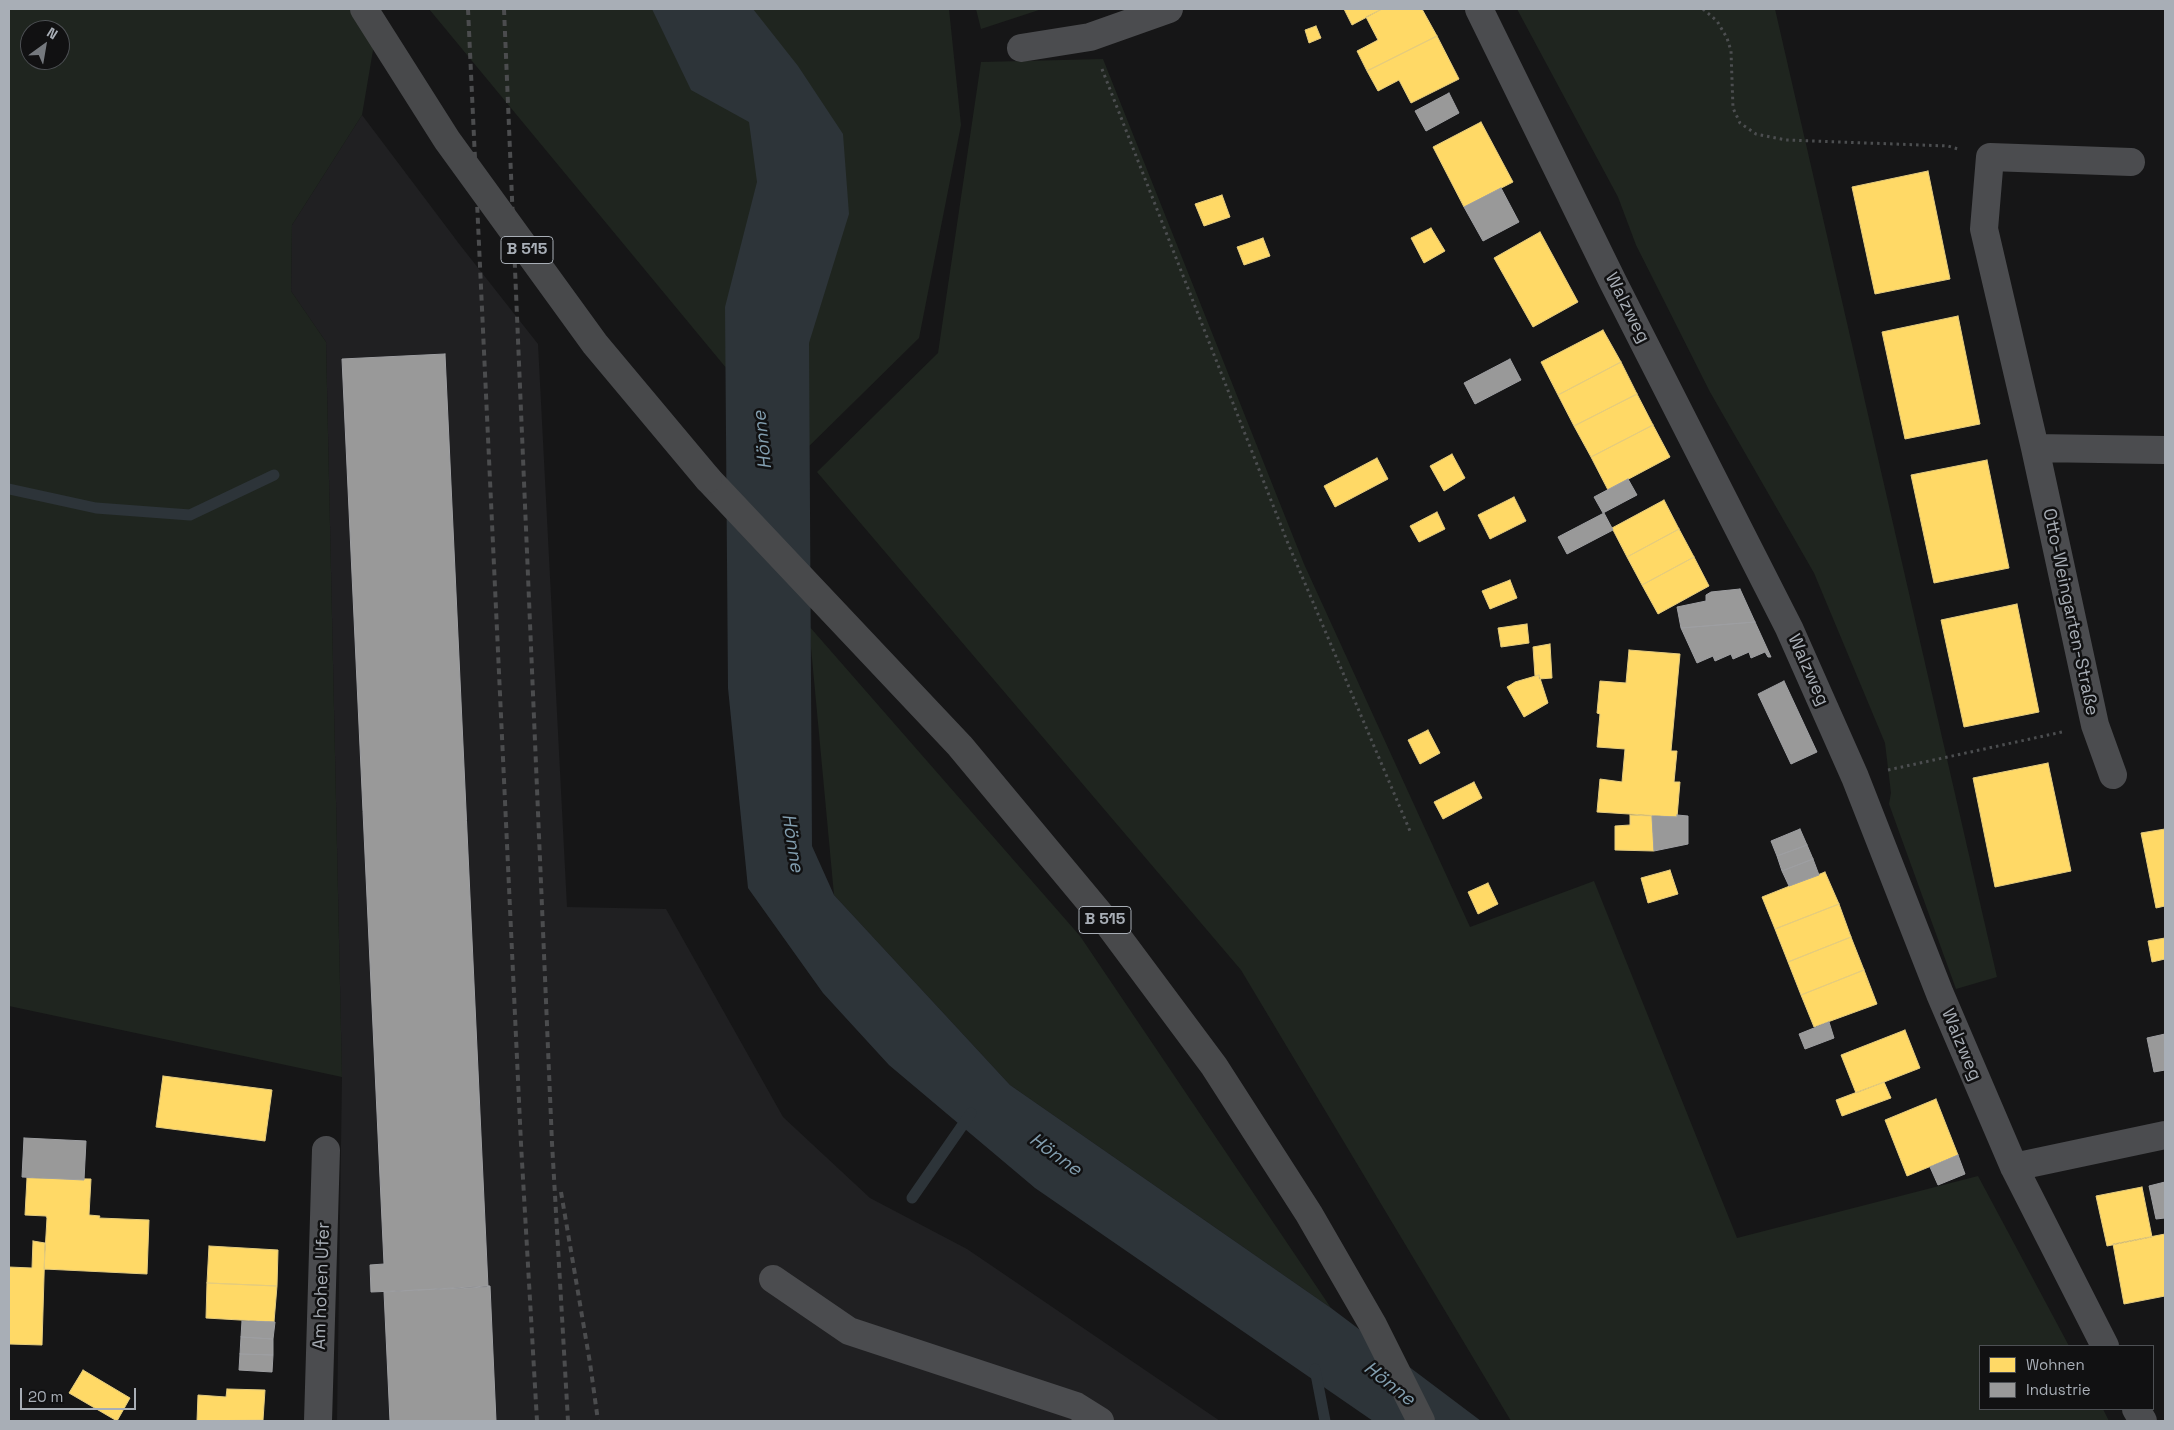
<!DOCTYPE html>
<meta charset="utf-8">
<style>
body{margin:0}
#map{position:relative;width:2174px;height:1430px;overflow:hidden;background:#161617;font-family:"Space Grotesk",sans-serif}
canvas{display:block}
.frame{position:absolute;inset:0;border:10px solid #a8aeb6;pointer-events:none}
.legend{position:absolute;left:1979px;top:1345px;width:175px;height:65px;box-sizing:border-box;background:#111112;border:1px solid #4d5054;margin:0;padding:6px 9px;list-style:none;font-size:15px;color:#a8aeb6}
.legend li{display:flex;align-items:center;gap:10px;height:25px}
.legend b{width:25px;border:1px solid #4d5054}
.north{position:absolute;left:20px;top:20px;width:50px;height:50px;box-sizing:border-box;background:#111112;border:1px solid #4d5054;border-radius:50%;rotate:32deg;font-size:14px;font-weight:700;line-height:20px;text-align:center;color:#a8aeb6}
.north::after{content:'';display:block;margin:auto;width:18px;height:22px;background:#75797e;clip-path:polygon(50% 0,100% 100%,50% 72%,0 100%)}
.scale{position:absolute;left:20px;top:1388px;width:116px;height:22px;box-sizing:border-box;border:2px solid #a8aeb6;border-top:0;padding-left:6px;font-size:15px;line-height:18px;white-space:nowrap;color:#a8aeb6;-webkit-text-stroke:4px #111112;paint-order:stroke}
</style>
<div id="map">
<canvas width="2174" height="1430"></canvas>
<div class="frame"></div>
<ul class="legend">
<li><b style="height:14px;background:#ffd966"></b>Wohnen</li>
<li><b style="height:14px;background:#999"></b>Industrie</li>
</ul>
<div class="north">N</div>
<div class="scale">20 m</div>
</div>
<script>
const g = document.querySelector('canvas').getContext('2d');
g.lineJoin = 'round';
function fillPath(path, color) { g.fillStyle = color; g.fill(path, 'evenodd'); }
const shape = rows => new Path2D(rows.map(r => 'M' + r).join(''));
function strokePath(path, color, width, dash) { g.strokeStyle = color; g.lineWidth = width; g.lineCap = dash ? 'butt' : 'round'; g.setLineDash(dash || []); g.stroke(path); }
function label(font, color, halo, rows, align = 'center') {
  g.font = font + ' "Space Grotesk",sans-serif'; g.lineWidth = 5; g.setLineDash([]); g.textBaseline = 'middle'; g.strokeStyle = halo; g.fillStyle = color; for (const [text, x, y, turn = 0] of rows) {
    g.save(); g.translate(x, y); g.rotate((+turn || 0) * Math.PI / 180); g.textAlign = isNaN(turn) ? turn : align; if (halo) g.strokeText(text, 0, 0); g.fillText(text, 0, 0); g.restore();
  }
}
fillPath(shape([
 [362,115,460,245,538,344,567,907,666,909,783,1117,870,1198,967,1249,1220,1421,337,1421,342,1077,326,342,291,291,292,225]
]), '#202022');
fillPath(shape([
 [9,9,380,9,362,115,292,225,291,291,326,342,342,1077,9,1006],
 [30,30,60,30,60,60,30,60],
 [429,9,949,9,961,125,919,338,799,456],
 [976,9,1042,9,981,29],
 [1517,9,1775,9,1997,977,1956,989,1889,804,1891,793,1885,743,1814,573,1710,392,1636,245,1618,197],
 [1103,59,1304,564,1470,927,1594,881,1737,1238,1978,1176,2069,1346,1980,1346,1980,1409,2103,1409,2109,1421,1511,1421,1241,970,817,472,938,353,981,62],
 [809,626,1080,936,1331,1308,1010,1085,834,895]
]), '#1f251f');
fillPath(shape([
 [652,9,753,9,798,66,843,134,849,214,809,343,812,846,834,895,1010,1085,1331,1308,1481,1421,1373,1421,1035,1188,889,1065,823,993,748,888,728,688,725,307,757,182,749,122,691,90]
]), '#2d3439');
const homes = shape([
 [1344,9,1382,9,1352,25,1344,9],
 [1382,9,1422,9,1437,36,1367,71,1357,51,1378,40,1366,17,1382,9],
 [1316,26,1321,38,1309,43,1305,30,1316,26],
 [1437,36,1459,79,1411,103,1399,80,1378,91,1367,71,1437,36],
 [1481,122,1513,182,1464,207,1433,147,1481,122],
 [1928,171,1950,279,1875,294,1852,187,1928,171],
 [1222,195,1230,217,1204,226,1195,204,1222,195],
 [1431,228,1445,251,1424,263,1411,238,1431,228],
 [1540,232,1578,302,1533,327,1494,258,1540,232],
 [1263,238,1270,256,1244,265,1237,247,1263,238],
 [1958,316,1980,424,1905,439,1882,332,1958,316],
 [1603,330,1621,362,1558,395,1541,362,1603,330],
 [1621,362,1637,394,1574,426,1558,395,1621,362],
 [1637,394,1653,425,1591,457,1574,426,1637,394],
 [1653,425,1670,457,1608,490,1591,457,1653,425],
 [1452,454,1465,478,1444,491,1430,466,1452,454],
 [1377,458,1388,479,1335,507,1324,486,1377,458],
 [1987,460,2009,568,1934,583,1911,475,1987,460],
 [1514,497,1526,521,1490,539,1478,515,1514,497],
 [1664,500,1679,529,1627,557,1612,528,1664,500],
 [1437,512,1445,529,1419,542,1410,526,1437,512],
 [1679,529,1694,557,1642,585,1627,557,1679,529],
 [1694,557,1709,586,1658,614,1642,585,1694,557],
 [1510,580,1517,598,1490,609,1482,591,1510,580],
 [2017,604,2039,712,1964,727,1941,620,2017,604],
 [1527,624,1529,643,1501,647,1498,628,1527,624],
 [1550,644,1552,678,1539,679,1539,675,1535,676,1533,647,1550,644],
 [1629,650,1680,654,1671,751,1677,751,1674,782,1680,782,1677,817,1597,812,1600,779,1622,782,1625,749,1597,747,1600,714,1597,713,1600,681,1626,683,1629,650],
 [1539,675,1548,703,1524,717,1507,687,1515,682,1539,675],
 [1428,730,1440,753,1420,764,1408,740,1428,730],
 [2048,763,2071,871,1995,887,1973,778,2048,763],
 [1474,782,1482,798,1443,819,1434,802,1474,782],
 [1630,815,1652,816,1654,851,1615,850,1615,826,1630,825,1630,815],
 [2165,829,2165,906,2156,908,2141,833,2165,829],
 [1670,870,1678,894,1648,903,1641,878,1670,870],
 [1825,872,1839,904,1775,929,1762,897,1825,872],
 [1488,883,1498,904,1478,914,1468,892,1488,883],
 [1839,904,1851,937,1788,962,1775,929,1839,904],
 [1851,937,1864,970,1801,995,1788,962,1851,937],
 [2165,938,2165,959,2152,962,2148,941,2165,938],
 [1864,970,1877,1004,1814,1027,1801,995,1864,970],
 [1905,1030,1920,1068,1856,1093,1841,1055,1905,1030],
 [163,1076,272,1090,265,1141,156,1127,163,1076],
 [1884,1082,1891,1098,1842,1116,1836,1100,1884,1082],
 [1936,1099,1958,1155,1907,1176,1885,1120,1936,1099],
 [27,1178,91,1179,89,1215,100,1216,99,1218,149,1220,147,1274,44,1269,47,1218,46,1216,25,1215,27,1178],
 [2142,1187,2152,1237,2107,1246,2096,1196,2142,1187],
 [2165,1234,2165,1296,2124,1304,2113,1244,2165,1234],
 [33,1241,45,1243,42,1345,9,1344,9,1267,32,1268,33,1241],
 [209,1246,278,1250,277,1286,207,1283,209,1246],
 [207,1283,277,1286,274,1322,206,1318,207,1283],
 [83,1370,130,1398,117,1421,69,1393,83,1370],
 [227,1389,265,1390,263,1420,197,1421,198,1395,226,1397,227,1389]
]);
fillPath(homes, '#ffd966');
strokePath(homes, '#e5cc7e', 1);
const industry = shape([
 [1449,93,1459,113,1426,131,1415,111,1449,93],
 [1501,188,1519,222,1483,241,1464,207,1501,188],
 [445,354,488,1287,371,1292,370,1265,384,1264,342,359,445,354],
 [1510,359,1521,380,1475,404,1464,383,1510,359],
 [1628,479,1637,495,1603,513,1594,497,1628,479],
 [1604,513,1613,530,1567,554,1558,537,1604,513],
 [1740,589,1755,622,1681,628,1677,607,1706,601,1706,595,1711,592,1740,589],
 [1755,622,1771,657,1768,657,1765,652,1751,658,1749,652,1733,659,1731,654,1715,661,1713,656,1697,663,1681,628,1755,622],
 [1784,681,1817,752,1791,764,1758,694,1784,681],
 [1677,815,1688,816,1688,844,1654,851,1652,816,1677,817,1677,815],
 [1800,829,1807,845,1777,856,1771,841,1800,829],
 [1807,845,1813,859,1782,871,1777,856,1807,845],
 [1813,859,1819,875,1789,886,1782,871,1813,859],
 [1829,1022,1834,1038,1805,1049,1799,1034,1829,1022],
 [2165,1034,2165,1070,2154,1072,2147,1038,2165,1034],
 [24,1138,86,1141,84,1180,22,1177,24,1138],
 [1958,1155,1965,1174,1938,1185,1930,1167,1958,1155],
 [2165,1182,2165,1218,2156,1219,2149,1186,2165,1182],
 [488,1286,490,1286,496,1421,390,1421,384,1292,488,1286],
 [242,1321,275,1322,273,1339,241,1337,242,1321],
 [241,1337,273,1339,273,1355,240,1354,241,1337],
 [240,1354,273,1355,272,1372,239,1370,240,1354]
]);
fillPath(industry, '#999');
strokePath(industry, '#9e9fa2', 1);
strokePath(shape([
 [9,489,96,508,190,515,274,475],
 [912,1198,971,1113],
 [1315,1369,1325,1421]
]), '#2d3439', 11);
strokePath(shape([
 [1703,9,1717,21,1727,38,1731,51,1733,108,1740,123,1756,134,1786,140,1948,146,1958,149],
 [1102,69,1287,541,1410,831],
 [1888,770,2062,732]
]), '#4c4e50', 3, [2.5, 4]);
strokePath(shape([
 [1479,9,1612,280,1789,628,1855,777,1940,994,2014,1167,2105,1346],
 [1021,48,1090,37,1169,9],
 [2035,448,2165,450],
 [2113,775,2095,725,2035,448,1984,229,1990,157,2131,162],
 [2014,1167,2165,1135],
 [773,1279,849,1331,1076,1406,1100,1421],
 [2136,1409,2143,1421],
 [318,1421,326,1150]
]), '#4b4c4f', 28);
strokePath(shape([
 [708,479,960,746,1109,925,1214,1066,1309,1214,1373,1325,1421,1421]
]), '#48494b', 28);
strokePath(shape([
 [468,9,521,1144,537,1421],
 [504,9,552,1143,568,1421],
 [561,1192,590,1363,598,1421]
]), '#4b4c4e', 4, [6, 5]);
strokePath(shape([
 [364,9,447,140,595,344,708,479]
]), '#48494b', 28);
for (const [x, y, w] of [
 [527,250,52],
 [1105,920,52]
]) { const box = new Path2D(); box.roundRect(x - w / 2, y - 13.5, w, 27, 4); g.fillStyle = '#111112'; g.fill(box); strokePath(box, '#a8aeb6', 1); }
label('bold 16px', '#a8aeb6', null, [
 ["B 515",527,250],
 ["B 515",1105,920]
]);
label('18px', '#a8aeb6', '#111112', [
 ["Walzweg",1627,308,63],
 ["Otto-Weingarten-Straße",2070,612,78],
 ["Walzweg",1808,670,66],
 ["Walzweg",1961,1045,67],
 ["Am hohen Ufer",322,1286,-88]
]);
label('italic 19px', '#829eaf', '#111112', [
 ["Hönne",763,440,-96],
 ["Hönne",792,843,81],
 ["Hönne",1055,1155,36],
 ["Hönne",1389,1384,38]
]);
</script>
